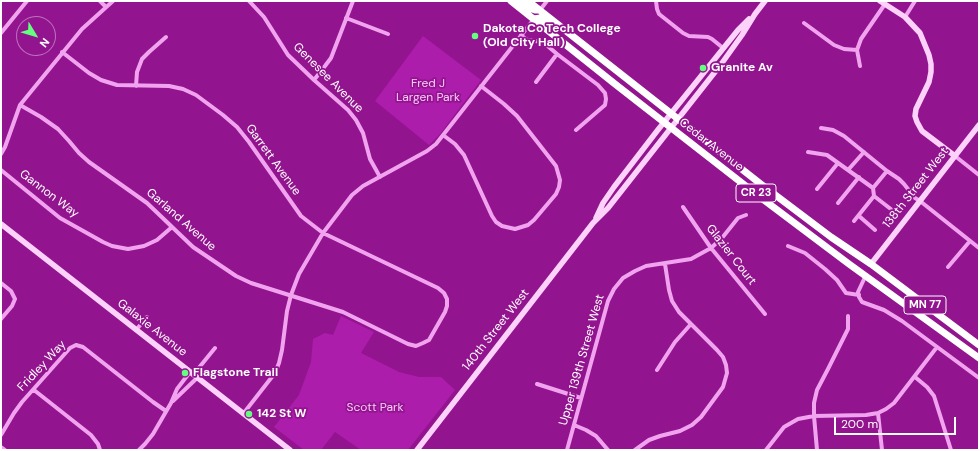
<!DOCTYPE html>
<style>
body{margin:0}
#map{position:relative;width:980px;height:451px;overflow:hidden;background:#93148f;font-family:"DM Sans",sans-serif}
canvas{display:block}
.frame{position:absolute;inset:0;border:2px solid #fff;pointer-events:none}
.north{position:absolute;left:16px;top:16px;width:40px;height:40px;box-sizing:border-box;background:#93148f;border:1px solid #be72bc;border-radius:50%;rotate:128deg;font-size:11px;font-weight:700;line-height:16px;text-align:center;color:#fff}
.north::after{content:'';display:block;margin:auto;width:14px;height:18px;background:#64ff7f;clip-path:polygon(50% 0,100% 100%,50% 72%,0 100%)}
.scale{position:absolute;left:834px;top:417px;width:122px;height:18px;box-sizing:border-box;border:2px solid #fff;border-top:0;padding-left:5px;font-size:12px;line-height:14px;white-space:nowrap;color:#fff;-webkit-text-stroke:3px #93148f;paint-order:stroke}
</style>
<div id="map">
<canvas width="980" height="451"></canvas>
<div class="frame"></div>
<div class="north">N</div>
<div class="scale">200 m</div>
</div>
<script>
const g = document.querySelector('canvas').getContext('2d');
g.lineJoin = 'round';
function fillPath(path, color) { g.fillStyle = color; g.fill(path, 'evenodd'); }
const shape = rows => new Path2D(rows.map(r => 'M' + r).join(''));
function strokePath(path, color, width, dash) { g.strokeStyle = color; g.lineWidth = width; g.lineCap = dash ? 'butt' : 'round'; g.setLineDash(dash || []); g.stroke(path); }
function label(font, color, halo, rows, align = 'center') {
  g.font = font + ' "DM Sans",sans-serif'; g.lineWidth = 3.5; g.setLineDash([]); g.textBaseline = 'middle'; g.strokeStyle = halo; g.fillStyle = color; for (const [text, x, y, turn = 0] of rows) {
    g.save(); g.translate(x, y); g.rotate((+turn || 0) * Math.PI / 180); g.textAlign = isNaN(turn) ? turn : align; if (halo) g.strokeText(text, 0, 0); g.fillText(text, 0, 0); g.restore();
  }
}
fillPath(shape([
 [423,36,481,80,440,134,429,145,375,101],
 [341,316,374,332,361,353,399,372,419,377,441,377,455,390,408,450,361,450,335,432,321,450,304,450,274,427,299,395,311,362,313,339,325,333,333,335]
]), '#ad1dab');
strokePath(shape([
 [100,1,106,7],
 [249,1,264,17,288,55,314,80,348,110,356,120,363,133,370,159,380,177],
 [656,1,657,9,659,14,683,33,689,36,708,37,712,39,723,48],
 [540,10,547,1],
 [905,17,915,1],
 [346,18,388,34],
 [804,23,834,45,844,49,857,50],
 [1,33,27,1],
 [521,35,527,40,543,42,557,54,598,85,605,93,606,99,605,105,576,130],
 [860,66,857,50,861,39,885,4],
 [314,80,325,66,331,58,353,1],
 [536,82,557,54],
 [136,86,137,72,142,59,149,52,166,37],
 [20,105,41,117,58,129,69,141,79,153,89,162,147,203,193,247,236,276,251,283,343,312,408,344,416,346,423,343,429,340,445,312,447,306,447,299,444,293,438,288,323,233,301,216,249,142,237,127,223,115,196,95,183,89,169,86,117,85,101,80,89,73,62,52],
 [821,128,833,130,844,136,887,171,899,179,904,184,915,198,920,201,979,248],
 [443,135,455,144,464,155,492,216,496,222,502,226,515,229,528,225,534,220,556,194,559,187,560,180,556,166,517,116,504,104,481,86],
 [808,152,827,155,873,188,874,196,892,210],
 [1,154,5,147,20,105,82,29,113,1],
 [955,156,979,175],
 [1,170,60,218,103,242,112,246,128,249,144,246,157,240,172,227],
 [848,170,864,152],
 [873,188,887,171],
 [817,189,838,163],
 [838,203,859,177],
 [683,207,711,248,765,314],
 [859,216,875,230],
 [854,221,874,196],
 [788,246,805,253,825,269,837,280,846,293,859,295],
 [948,267,970,241],
 [866,275,858,292,859,297,862,302,884,310,902,321,979,378],
 [1,283,11,291,15,299,12,306,1,319],
 [136,330,147,317],
 [657,370,675,342,691,324],
 [193,375,215,348],
 [915,377,927,387,934,396,951,450],
 [537,384,581,398],
 [34,390,91,435,98,444,100,450],
 [173,401,197,378],
 [878,413,882,450],
 [243,414,275,373,279,363,282,350,287,311,291,295,299,274,323,233,352,195,363,186,427,151,436,144,534,19],
 [574,425,586,430,596,436,608,450],
 [1,435,14,413,22,402,70,348,76,345,83,347,153,402,166,411],
 [1,447,5,450],
 [139,450,145,444,153,434,171,403,177,389,190,372],
 [567,450,608,301,614,289,623,278,635,271,646,266,691,259,711,248,722,238,738,218,746,215],
 [635,450,649,440,660,436,680,431,692,425,701,417,723,387,727,373,726,365,723,357,717,350,679,312,672,301,669,290,665,264],
 [766,450,784,427,798,419,814,416,866,415,878,413,886,409,894,403,937,347],
 [817,450,814,416,814,403,817,390,828,369,848,329,848,316]
]), '#f1a3f0', 4);
strokePath(shape([
 [880,1,905,17,920,33,929,55,931,64,931,72,929,82,916,109,915,116,917,122,922,131,955,156],
 [596,218,603,203,614,187,657,131,738,30,749,19],
 [1,224,290,450],
 [871,264,979,125],
 [417,450,593,223,608,208,722,63,742,35,755,14,765,1]
]), '#fcd2fa', 5.5);
strokePath(shape([
 [511,1,615,84,756,194,849,264,979,358],
 [519,1,529,8,535,10,538,10],
 [528,1,762,185,831,237,871,264,979,345],
 [534,19,540,18,544,20,555,27]
]), '#fff', 7);
for (const [x, y, r, color] of [
 [475,36,4,"#64ff7f"],
 [703,68,4,"#64ff7f"],
 [185,373,4,"#64ff7f"],
 [249,414,4,"#64ff7f"]
]) { const dot = new Path2D(); dot.arc(x, y, r, 0, 2 * Math.PI); g.fillStyle = color; g.fill(dot); strokePath(dot, '#93148f', 1.5); }
for (const [x, y, w] of [
 [756,193,40],
 [925,305,42]
]) { const box = new Path2D(); box.roundRect(x - w / 2, y - 9, w, 18, 3); g.fillStyle = '#93148f'; g.fill(box); strokePath(box, '#fff', 1); }
label('bold 11px', '#fff', null, [
 ["CR 23",756,193],
 ["MN 77",925,305]
]);
label('bold 12px', '#fff', '#93148f', [
 ["Dakota Co Tech College",483,29],
 ["(Old City Hall)",483,43],
 ["Granite Av",711,68],
 ["Flagstone Trail",193,373],
 ["142 St W",257,414]
], 'left');
label('12px', '#fff', '#93148f', [
 ["Genesee Avenue",328,78,45],
 ["Cedar Avenue",711,145,38],
 ["Garrett Avenue",273,160,54],
 ["138th Street West",916,188,-52],
 ["Gannon Way",49,194,37],
 ["Garland Avenue",181,220,41],
 ["Glazier Court",731,255,52],
 ["Galaxie Avenue",152,328,38],
 ["140th Street West",496,330,-52],
 ["Upper 139th Street West",582,360,-74],
 ["Fridley Way",42,366,-47]
]);
label('12px', '#fccafc', '#93148f', [
 ["Fred J",428,84],
 ["Largen Park",428,98],
 ["Scott Park",375,408]
]);
</script>
